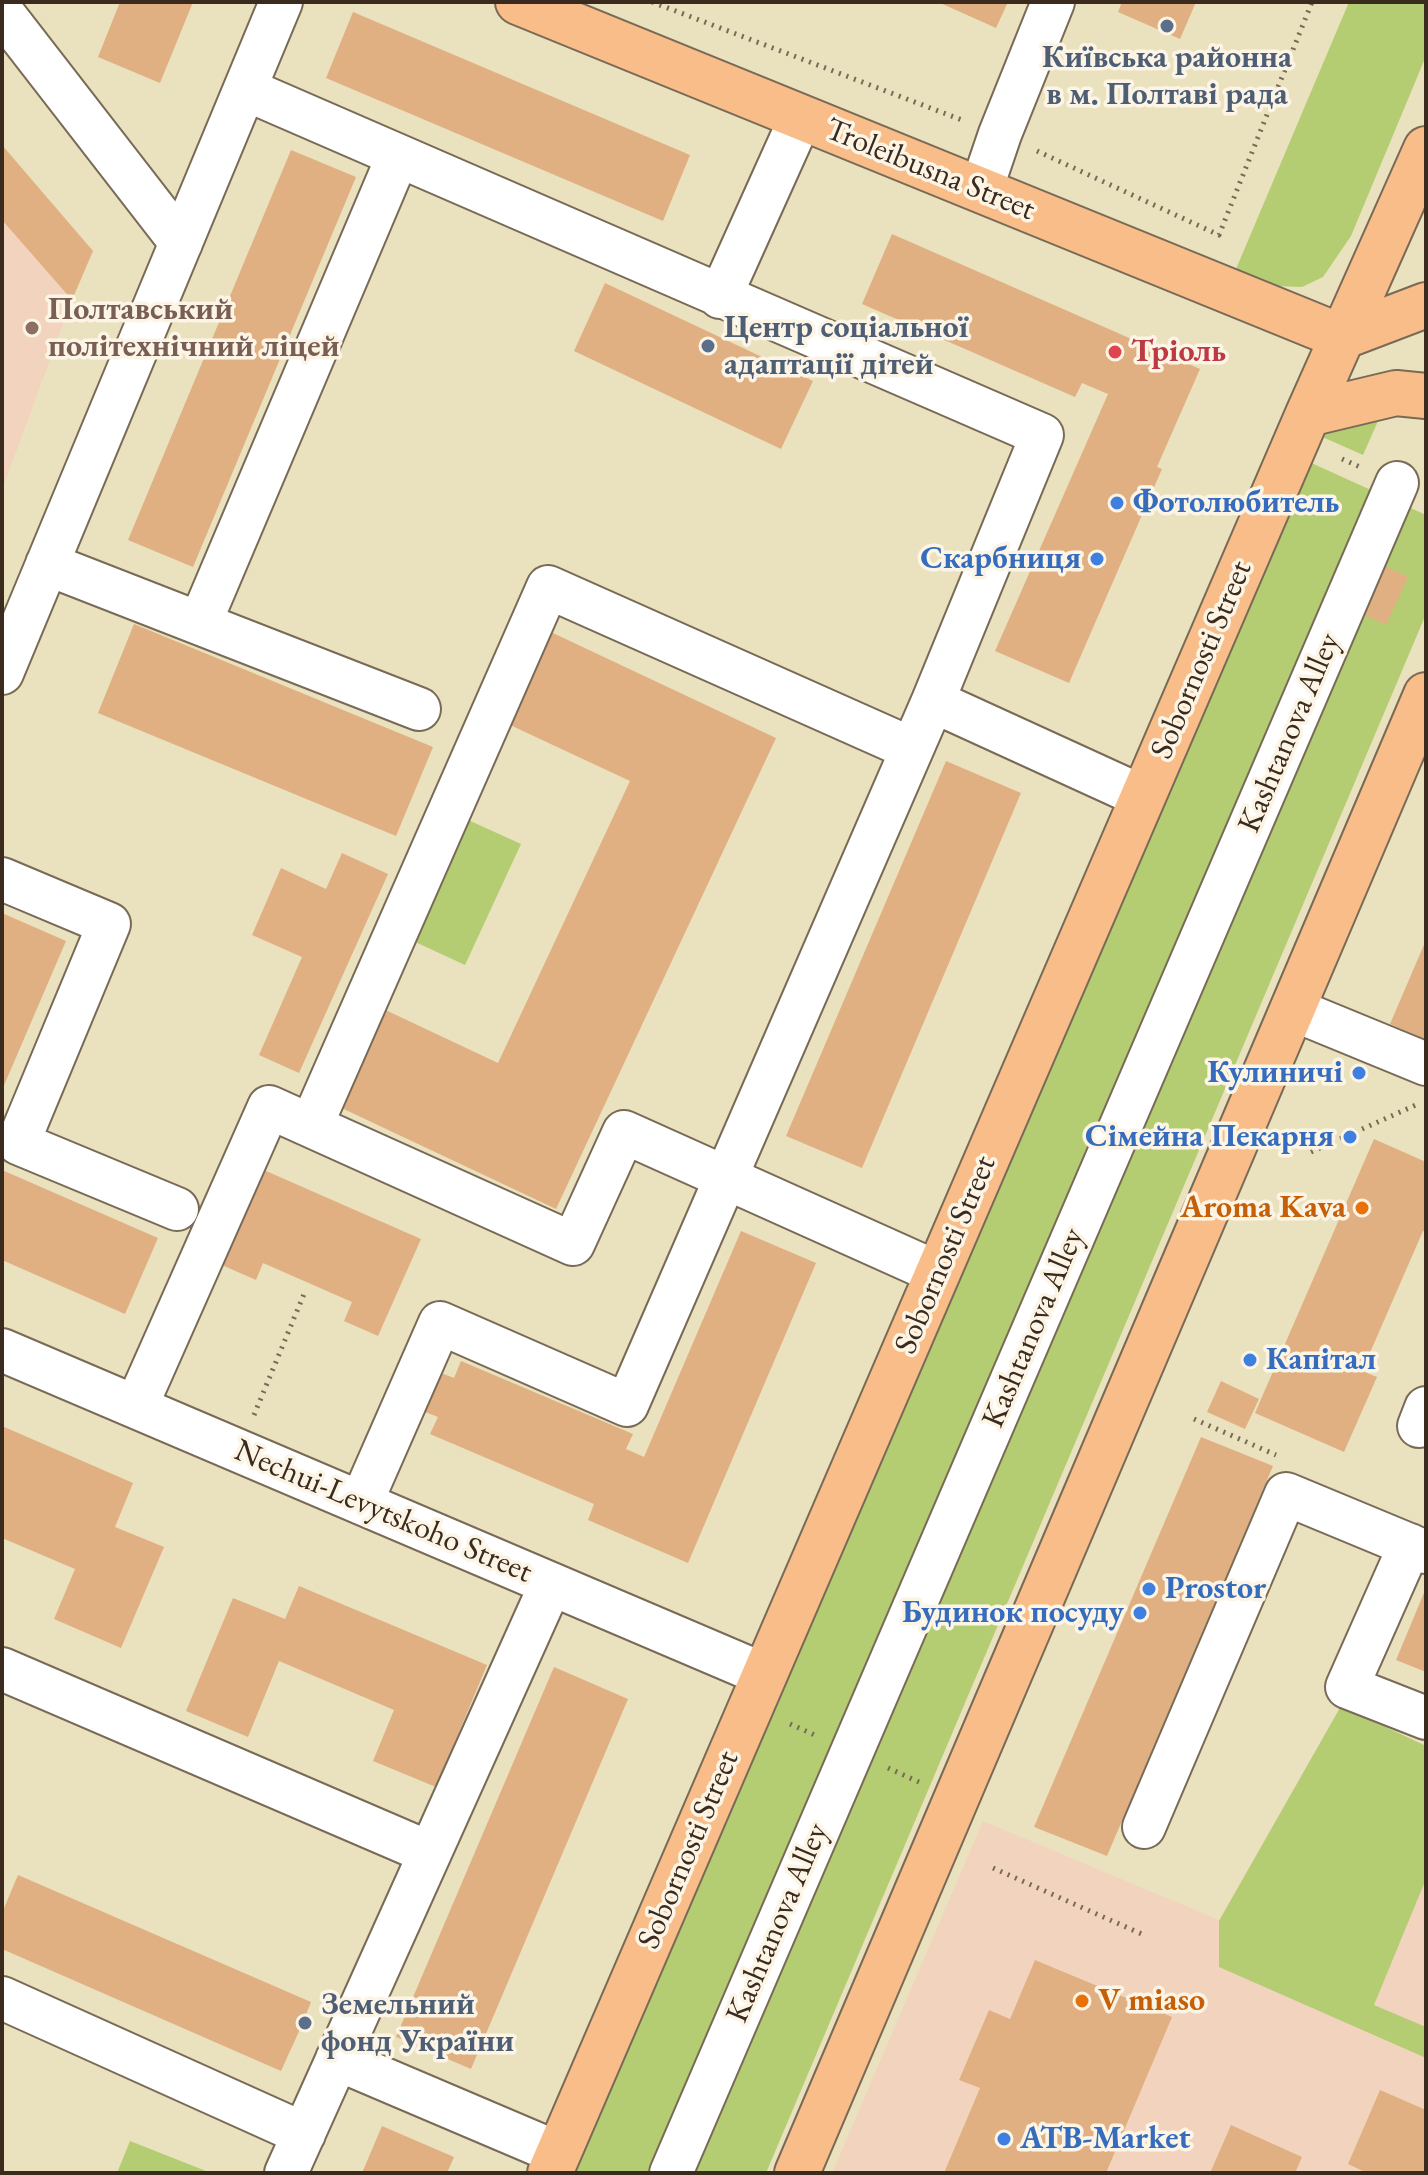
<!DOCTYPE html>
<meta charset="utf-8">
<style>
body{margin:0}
#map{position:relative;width:1428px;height:2175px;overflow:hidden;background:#eae1be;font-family:"EB Garamond",serif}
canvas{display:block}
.frame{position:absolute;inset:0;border:4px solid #3b2a1e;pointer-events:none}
</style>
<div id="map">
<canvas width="1428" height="2175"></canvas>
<div class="frame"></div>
</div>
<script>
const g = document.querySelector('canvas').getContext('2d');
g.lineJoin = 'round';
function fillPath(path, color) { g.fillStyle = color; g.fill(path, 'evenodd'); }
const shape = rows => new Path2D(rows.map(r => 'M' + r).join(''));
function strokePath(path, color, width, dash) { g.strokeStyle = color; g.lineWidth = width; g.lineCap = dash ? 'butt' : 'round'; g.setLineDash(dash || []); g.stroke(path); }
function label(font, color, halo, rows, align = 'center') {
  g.font = font + ' "EB Garamond",serif'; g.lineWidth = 7; g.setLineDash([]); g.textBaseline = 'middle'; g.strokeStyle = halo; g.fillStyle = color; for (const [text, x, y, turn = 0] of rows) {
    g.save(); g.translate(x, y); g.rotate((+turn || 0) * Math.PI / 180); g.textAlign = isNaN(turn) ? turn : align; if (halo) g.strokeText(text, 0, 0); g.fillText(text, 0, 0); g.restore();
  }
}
fillPath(shape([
 [2,220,72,300,2,490],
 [1341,1706,1426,1746,1426,2173,832,2173,983,1821,1219,1920]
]), '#f2d4be');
fillPath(shape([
 [1349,2,1426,2,1426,56,1351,236,1323,277,1302,287,1276,286,1236,269],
 [1382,412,1363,455,1318,435,1347,416],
 [1307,461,1426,515,1426,614,766,2173,574,2173],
 [466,819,521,844,465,965,411,940],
 [1341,1706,1426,1746,1426,1879,1374,2005,1426,2027,1426,2058,1219,1967,1219,1921],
 [130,2141,206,2171,205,2173,117,2173]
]), '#b4cd72');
fillPath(shape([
 [120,2,193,2,160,83,98,57],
 [938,2,1008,2,996,28],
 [1122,2,1196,2,1180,39,1118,12],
 [353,12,690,155,663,221,326,78],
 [2,145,93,251,72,300,2,220],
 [291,150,356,177,193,567,128,540],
 [892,234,1200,369,1157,467,1162,469,1069,683,995,651,1108,394,1082,383,1075,397,862,304],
 [605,283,813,381,781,449,574,351],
 [1383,565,1408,577,1386,625,1360,613],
 [134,624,433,747,396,836,98,713],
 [538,626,776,738,556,1209,331,1103,377,1006,498,1063,630,781,495,718],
 [946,761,1021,793,862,1168,786,1136],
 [342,853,388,874,299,1073,259,1055,302,957,252,935,281,868,326,889],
 [2,913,66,941,2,1090],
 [1426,940,1426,1040,1390,1024],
 [1374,1139,1426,1162,1426,1232,1423,1231,1362,1371,1377,1377,1344,1452,1255,1413],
 [257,1167,421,1239,378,1336,344,1321,352,1302,263,1263,256,1280,215,1262],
 [2,1170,158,1238,125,1314,2,1260],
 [741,1231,816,1263,688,1563,588,1520,594,1504,430,1434,438,1417,420,1410,436,1371,454,1378,461,1361,633,1434,626,1449,644,1457],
 [1221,1381,1259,1399,1245,1429,1207,1412],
 [2,1426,133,1483,115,1527,164,1547,121,1648,54,1619,75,1569,2,1538],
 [1201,1437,1273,1466,1107,1856,1034,1827],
 [299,1586,487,1665,436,1787,373,1761,394,1710,279,1661,248,1737,186,1711,233,1598,285,1619],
 [1426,1588,1426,1672,1396,1660],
 [554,1667,628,1699,471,2069,396,2037],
 [18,1875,311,2002,305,2017,308,2021,306,2026,301,2027,281,2071,2,1949,2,1913],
 [1035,1960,1172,2017,1106,2173,944,2173,980,2088,959,2080,989,2010,1010,2019],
 [1380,2090,1426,2110,1426,2173,1367,2173,1348,2164],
 [1231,2125,1302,2157,1295,2173,1210,2173],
 [382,2126,454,2157,447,2173,362,2173]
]), '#e0b083');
const minor = shape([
 [2,12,181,243],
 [245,89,1042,435,933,701,627,1405,440,1323,361,1503],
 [981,190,1000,134,1053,2],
 [720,297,801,117],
 [47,564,419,709],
 [200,623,398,156],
 [2,673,281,2],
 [933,701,1143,797],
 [2,879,109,924,18,1143,177,1209],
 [1292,1009,1426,1064],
 [311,1126,548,587,912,749],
 [2,1350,765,1675],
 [136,1407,269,1107,573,1244,624,1132,938,1273],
 [1419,1426,1426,1408],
 [1410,1545,1347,1687,1426,1718],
 [2,1669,430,1853],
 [1144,1827,1286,1494,1426,1552],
 [2,1998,304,2134],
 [337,2059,558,2153],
 [286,2173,551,1584],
 [671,2173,1397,483]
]);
const major = shape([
 [518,2,1342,337],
 [1342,337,1426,305],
 [1308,414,1396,393,1426,396],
 [550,2173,1308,414,1426,149],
 [797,2173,1426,695]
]);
strokePath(minor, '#786a56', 46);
strokePath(major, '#786a56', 48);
strokePath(shape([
 [652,2,962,120],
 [1037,151,1219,235,1312,2],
 [1342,459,1360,467],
 [1311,1152,1418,1104],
 [254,1415,304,1294],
 [1194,1419,1276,1455],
 [790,1724,817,1736],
 [888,1768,919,1782],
 [993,1868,1144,1935]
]), '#786a56', 5, [2, 6]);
strokePath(minor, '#fff', 42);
strokePath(major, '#f9bd89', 44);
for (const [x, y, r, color] of [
 [1167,26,8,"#5c6f8a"],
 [32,328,8,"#8d6e63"],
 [708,346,8,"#5c6f8a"],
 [1115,352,8,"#e0444e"],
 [1117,503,8,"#3f7fe0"],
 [1097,559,8,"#3f7fe0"],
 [1359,1073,8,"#3f7fe0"],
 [1350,1137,8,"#3f7fe0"],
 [1362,1208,8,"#e8710a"],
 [1250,1360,8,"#3f7fe0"],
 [1149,1589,8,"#3f7fe0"],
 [1140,1613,8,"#3f7fe0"],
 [1082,2001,8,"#e8710a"],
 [305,2023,8,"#5c6f8a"],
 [1004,2139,8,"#3f7fe0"]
]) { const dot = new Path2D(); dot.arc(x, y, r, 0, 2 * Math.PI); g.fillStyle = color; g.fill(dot); strokePath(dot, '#fcf5e5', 3); }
label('bold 32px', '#4e5e75', '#fcf5e5', [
 ["Київська районна",1167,58,"center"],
 ["в м. Полтаві рада",1167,95,"center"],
 ["Центр соціальної",724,328],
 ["адаптації дітей",724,365],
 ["Земельний",321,2005],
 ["фонд України",321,2042]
], 'left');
label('32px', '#3b2a1e', '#fcf5e5', [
 ["Troleibusna Street",930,170,22],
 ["Sobornosti Street",1202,660,-67],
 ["Kashtanova Alley",1290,733,-67],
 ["Sobornosti Street",946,1255,-67],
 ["Kashtanova Alley",1034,1328,-67],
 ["Nechui-Levytskoho Street",383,1512,23],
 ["Sobornosti Street",689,1850,-67],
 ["Kashtanova Alley",778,1923,-67]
]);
label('bold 32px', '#785e54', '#fcf5e5', [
 ["Полтавський",48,310],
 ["політехнічний ліцей",48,347]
], 'left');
label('bold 32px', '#be3a42', '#fcf5e5', [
 ["Тріоль",1131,352]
], 'left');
label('bold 32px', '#366cbe', '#fcf5e5', [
 ["Фотолюбитель",1133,503],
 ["Скарбниця",1081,559,"right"],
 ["Кулиничі",1343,1073,"right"],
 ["Сімейна Пекарня",1334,1137,"right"],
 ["Капітал",1266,1360],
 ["Prostor",1165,1589],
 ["Будинок посуду",1124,1613,"right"],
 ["ATB-Market",1020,2139]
], 'left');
label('bold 32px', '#c56008', '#fcf5e5', [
 ["Aroma Kava",1346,1208],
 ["V miaso",1098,2001,"left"]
], 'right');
</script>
